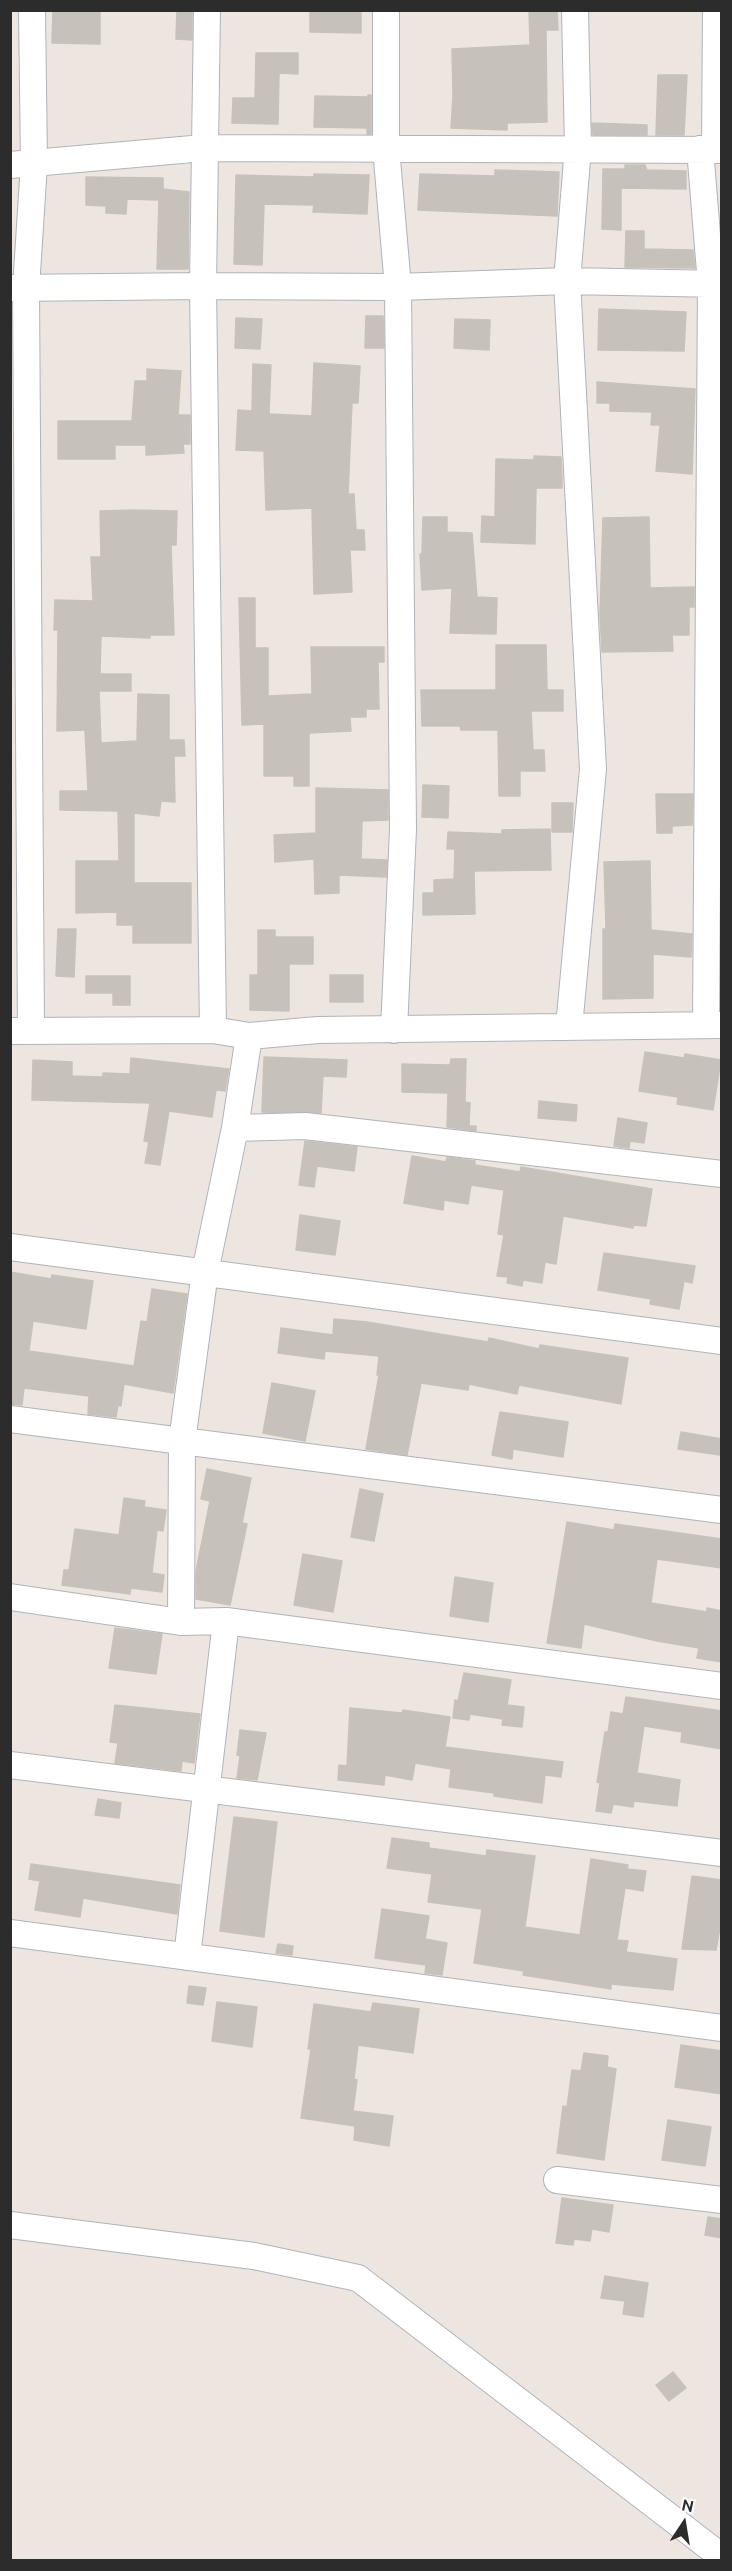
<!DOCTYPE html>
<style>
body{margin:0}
#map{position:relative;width:732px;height:2571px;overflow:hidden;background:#ede6e0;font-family:Ubuntu,sans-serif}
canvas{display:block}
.frame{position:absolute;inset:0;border:12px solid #2c2c2c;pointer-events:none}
.north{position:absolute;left:654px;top:2493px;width:60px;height:60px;-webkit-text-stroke:4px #fff;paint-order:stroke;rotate:12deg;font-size:16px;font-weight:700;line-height:24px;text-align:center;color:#2c2c2c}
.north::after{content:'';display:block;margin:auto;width:21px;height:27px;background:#2c2c2c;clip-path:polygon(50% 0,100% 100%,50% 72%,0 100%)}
</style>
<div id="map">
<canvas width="732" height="2571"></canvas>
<div class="frame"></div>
<div class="north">N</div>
</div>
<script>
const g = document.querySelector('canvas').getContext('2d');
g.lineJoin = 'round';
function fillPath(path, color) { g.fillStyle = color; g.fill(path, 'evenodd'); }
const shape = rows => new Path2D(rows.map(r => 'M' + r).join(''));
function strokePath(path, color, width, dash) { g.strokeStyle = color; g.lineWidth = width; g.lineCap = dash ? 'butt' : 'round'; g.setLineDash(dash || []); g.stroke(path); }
const building = shape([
 [53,10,100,10,100,44,52,43,53,10],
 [177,10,192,10,192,40,176,39,177,10],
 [310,10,361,10,361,33,310,32,310,10],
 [529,10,557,10,558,30,546,30,547,122,507,123,507,130,451,128,453,96,452,49,530,45,529,10],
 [256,53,298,53,298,74,279,73,278,124,232,123,233,98,255,98,256,53],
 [658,75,687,75,684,135,656,135,658,75],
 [368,95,371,95,371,134,367,134,367,128,314,127,315,96,368,97,368,95],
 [592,123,647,125,647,135,593,135,592,123],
 [625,165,645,165,647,170,686,171,686,189,621,188,621,230,602,229,603,169,625,169,625,165],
 [495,170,559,172,557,216,418,210,420,174,495,176,495,170],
 [314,174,369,175,367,214,313,212,314,205,264,204,262,265,234,264,236,175,314,177,314,174],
 [86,177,163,178,163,189,189,192,188,269,157,269,159,200,127,199,126,214,106,213,106,206,86,205,86,177],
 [626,231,644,231,644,249,693,250,695,268,625,267,626,231],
 [599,309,686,312,684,351,598,350,599,309],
 [366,316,383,316,384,348,365,348,366,316],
 [236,318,262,319,260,349,235,348,236,318],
 [455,319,490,320,489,350,454,348,455,319],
 [314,363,360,366,358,403,352,403,348,494,354,494,356,530,364,530,365,550,350,550,352,592,314,594,312,508,266,510,264,451,236,450,238,410,252,411,253,364,271,365,269,414,312,416,314,363],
 [147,369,181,371,178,415,190,415,190,444,183,444,184,453,146,455,146,445,115,445,115,459,58,459,58,421,132,421,135,381,147,381,147,369],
 [597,382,695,389,692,474,656,471,660,425,651,425,652,412,610,411,610,403,597,403,597,382],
 [534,456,561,457,562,478,562,488,536,488,535,544,481,542,482,516,495,517,496,459,534,460,534,456],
 [135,510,177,511,176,545,171,545,174,635,150,635,150,638,101,636,100,674,131,674,131,691,99,691,101,743,137,741,138,694,169,695,169,740,184,740,185,756,174,756,175,802,161,801,159,816,134,813,134,883,191,883,191,943,133,943,133,925,117,925,117,912,76,913,76,861,119,861,118,811,60,810,60,791,88,791,85,730,57,731,58,630,54,630,55,600,93,601,91,557,101,557,100,511,135,510],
 [423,517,447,517,447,532,472,533,477,597,497,598,496,634,450,633,452,588,422,590,420,554,422,554,423,517],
 [649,517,650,588,694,587,694,607,689,607,689,635,672,635,673,651,602,652,600,614,603,518,649,517],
 [239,598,255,598,255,648,268,648,268,696,312,694,311,647,384,647,384,662,378,662,379,709,366,709,366,717,350,717,351,731,309,733,309,786,294,786,294,776,264,776,264,724,242,725,239,598],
 [496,645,546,645,547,690,563,690,563,711,531,711,533,750,544,750,545,771,520,771,520,796,499,796,498,730,461,730,460,726,422,726,421,690,496,690,496,645],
 [423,785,449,786,448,818,422,817,423,785],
 [316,788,388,790,388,820,362,821,361,859,387,860,386,877,339,875,339,893,315,894,314,859,275,862,274,835,316,833,316,788],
 [656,794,693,794,692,825,672,826,672,833,657,833,656,794],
 [552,803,573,803,572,832,552,832,552,803],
 [550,829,551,870,474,871,475,914,423,915,423,893,434,893,434,880,454,879,455,849,447,849,448,832,502,834,502,830,550,829],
 [650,861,651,930,692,934,691,957,653,954,653,998,603,999,603,929,606,929,604,862,650,861],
 [58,929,76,929,74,977,56,976,58,929],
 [258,930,275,930,275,937,313,937,313,964,289,964,289,1011,250,1010,250,975,258,975,258,930],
 [330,975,363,975,363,1002,330,1002,330,975],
 [86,976,130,976,130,1005,113,1005,113,993,86,993,86,976],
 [645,1052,684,1058,685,1054,721,1060,713,1110,677,1104,678,1097,639,1091,645,1052],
 [264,1057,347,1060,346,1077,323,1076,321,1113,262,1112,264,1057],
 [131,1058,229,1069,225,1091,216,1090,212,1117,169,1111,160,1165,145,1163,149,1142,144,1141,150,1103,32,1100,33,1060,72,1062,72,1076,103,1077,103,1073,130,1074,131,1058],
 [451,1059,466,1059,465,1102,470,1103,469,1126,476,1126,476,1131,447,1127,448,1093,402,1092,402,1064,450,1065,451,1059],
 [539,1101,577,1105,576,1121,538,1118,539,1101],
 [618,1118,647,1123,644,1143,630,1141,629,1148,614,1146,618,1118],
 [305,1141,357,1147,354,1171,317,1166,314,1187,299,1185,305,1141],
 [412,1156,446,1162,447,1157,475,1161,475,1165,520,1172,521,1167,652,1189,646,1226,633,1225,633,1228,563,1216,556,1264,545,1262,542,1283,523,1280,522,1286,507,1283,508,1277,497,1276,504,1235,498,1234,504,1190,471,1185,468,1204,444,1200,443,1210,404,1203,412,1156],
 [300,1215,340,1221,335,1255,296,1250,300,1215],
 [604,1253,695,1266,692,1283,684,1281,679,1309,650,1304,651,1299,598,1290,604,1253],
 [10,1272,51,1279,52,1275,93,1281,86,1329,33,1321,29,1351,134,1366,141,1321,147,1322,152,1289,187,1294,173,1393,124,1384,121,1406,118,1405,116,1417,88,1414,89,1396,24,1388,22,1405,10,1404,10,1272],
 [334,1319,367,1322,488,1342,489,1338,539,1349,540,1345,628,1358,621,1404,519,1385,517,1394,469,1384,468,1390,421,1383,407,1455,366,1449,379,1375,377,1375,379,1356,325,1351,324,1359,278,1353,281,1328,333,1335,334,1319],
 [272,1383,315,1391,305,1441,263,1433,272,1383],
 [500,1412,568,1422,563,1457,513,1449,512,1459,492,1455,500,1412],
 [681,1432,722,1439,720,1455,678,1449,681,1432],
 [207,1469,251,1478,242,1523,247,1524,230,1605,196,1599,196,1571,210,1501,201,1499,207,1469],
 [360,1489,383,1494,374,1541,351,1537,360,1489],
 [124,1498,145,1501,144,1507,166,1510,163,1531,157,1530,152,1573,164,1575,162,1592,131,1588,130,1594,62,1585,64,1570,69,1570,75,1529,119,1535,124,1498],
 [567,1522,614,1530,615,1524,722,1539,722,1568,657,1559,651,1603,707,1612,707,1608,722,1611,722,1662,697,1658,699,1648,657,1641,584,1624,581,1648,547,1643,567,1522],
 [303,1554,342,1561,333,1612,294,1605,303,1554],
 [455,1577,493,1583,488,1622,450,1616,455,1577],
 [115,1628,162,1634,156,1674,109,1668,115,1628],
 [464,1673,511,1680,507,1705,524,1707,522,1727,502,1725,503,1719,470,1714,469,1720,453,1718,455,1700,458,1701,464,1673],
 [626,1697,722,1711,722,1749,681,1742,682,1732,644,1726,637,1773,680,1780,677,1806,634,1801,633,1807,613,1804,611,1813,596,1811,600,1783,597,1782,605,1732,608,1732,611,1712,623,1714,626,1697],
 [115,1705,200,1714,194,1763,182,1761,181,1771,115,1763,118,1743,110,1742,115,1705],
 [350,1708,402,1713,403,1710,450,1717,445,1747,563,1762,561,1777,545,1775,542,1803,494,1796,494,1793,449,1787,451,1769,415,1763,412,1780,385,1775,384,1785,338,1780,339,1765,347,1766,350,1708],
 [240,1730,266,1733,257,1780,237,1778,240,1756,237,1755,240,1730],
 [98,1799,121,1803,119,1818,95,1815,98,1799],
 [234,1817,277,1822,264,1937,220,1931,234,1817],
 [392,1838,429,1843,429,1848,486,1856,487,1850,535,1856,525,1927,580,1935,591,1859,628,1865,627,1869,646,1871,643,1891,625,1888,617,1940,628,1941,626,1952,677,1959,673,1990,611,1984,611,1989,523,1975,524,1971,474,1963,482,1909,428,1902,432,1874,387,1868,392,1838],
 [31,1864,180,1885,177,1914,83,1898,80,1917,35,1910,40,1881,29,1879,31,1864],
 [692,1876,722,1880,722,1916,716,1950,682,1949,692,1876],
 [382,1909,429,1916,425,1939,447,1943,442,1975,425,1973,426,1965,375,1958,382,1909],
 [278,1944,293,1946,292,1955,276,1953,278,1944],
 [189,1986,206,1988,203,2005,187,2003,189,1986],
 [217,2002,257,2007,252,2047,212,2041,217,2002],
 [373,2003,419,2009,413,2053,358,2045,354,2079,357,2080,353,2111,393,2116,389,2146,354,2140,355,2126,301,2118,311,2049,308,2049,314,2004,371,2012,373,2003],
 [681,2045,722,2051,722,2094,675,2087,681,2045],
 [584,2053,608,2056,607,2067,616,2069,604,2160,557,2153,563,2106,567,2107,572,2070,581,2071,584,2053],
 [668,2120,711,2127,705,2166,662,2160,668,2120],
 [562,2198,613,2205,609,2232,592,2229,590,2241,574,2239,573,2245,556,2243,562,2198],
 [708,2217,722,2219,722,2238,705,2235,708,2217],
 [605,2276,648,2283,643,2317,623,2314,625,2301,601,2298,605,2276],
 [673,2372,686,2388,669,2401,656,2385,673,2372]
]);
fillPath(building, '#c6c1bb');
strokePath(building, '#c8c2b9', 1.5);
const minor = shape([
 [207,10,203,286,213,1030],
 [386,10,386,148,398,287,403,829,394,1030],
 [700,149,711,284,706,1025],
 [715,150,716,10],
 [10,165,204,148,722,150],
 [10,288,203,286,398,287,567,281,722,284],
 [569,1027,593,769,567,281,578,148,575,10],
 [31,1030,26,288,34,164,32,10],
 [10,1031,213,1030,249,1036,318,1030,722,1025],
 [235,1128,305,1126,722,1174],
 [10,1247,722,1341],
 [10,1419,722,1510],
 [10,1597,181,1622,226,1621,722,1686],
 [181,1622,182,1441,205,1272,235,1128,249,1036],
 [10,1765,722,1853],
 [10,1933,722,2028],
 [187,1957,226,1621],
 [557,2180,722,2200],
 [10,2225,254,2256,358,2278,722,2557]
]);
strokePath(minor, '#b0b3bb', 28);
strokePath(minor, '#fff', 26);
</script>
